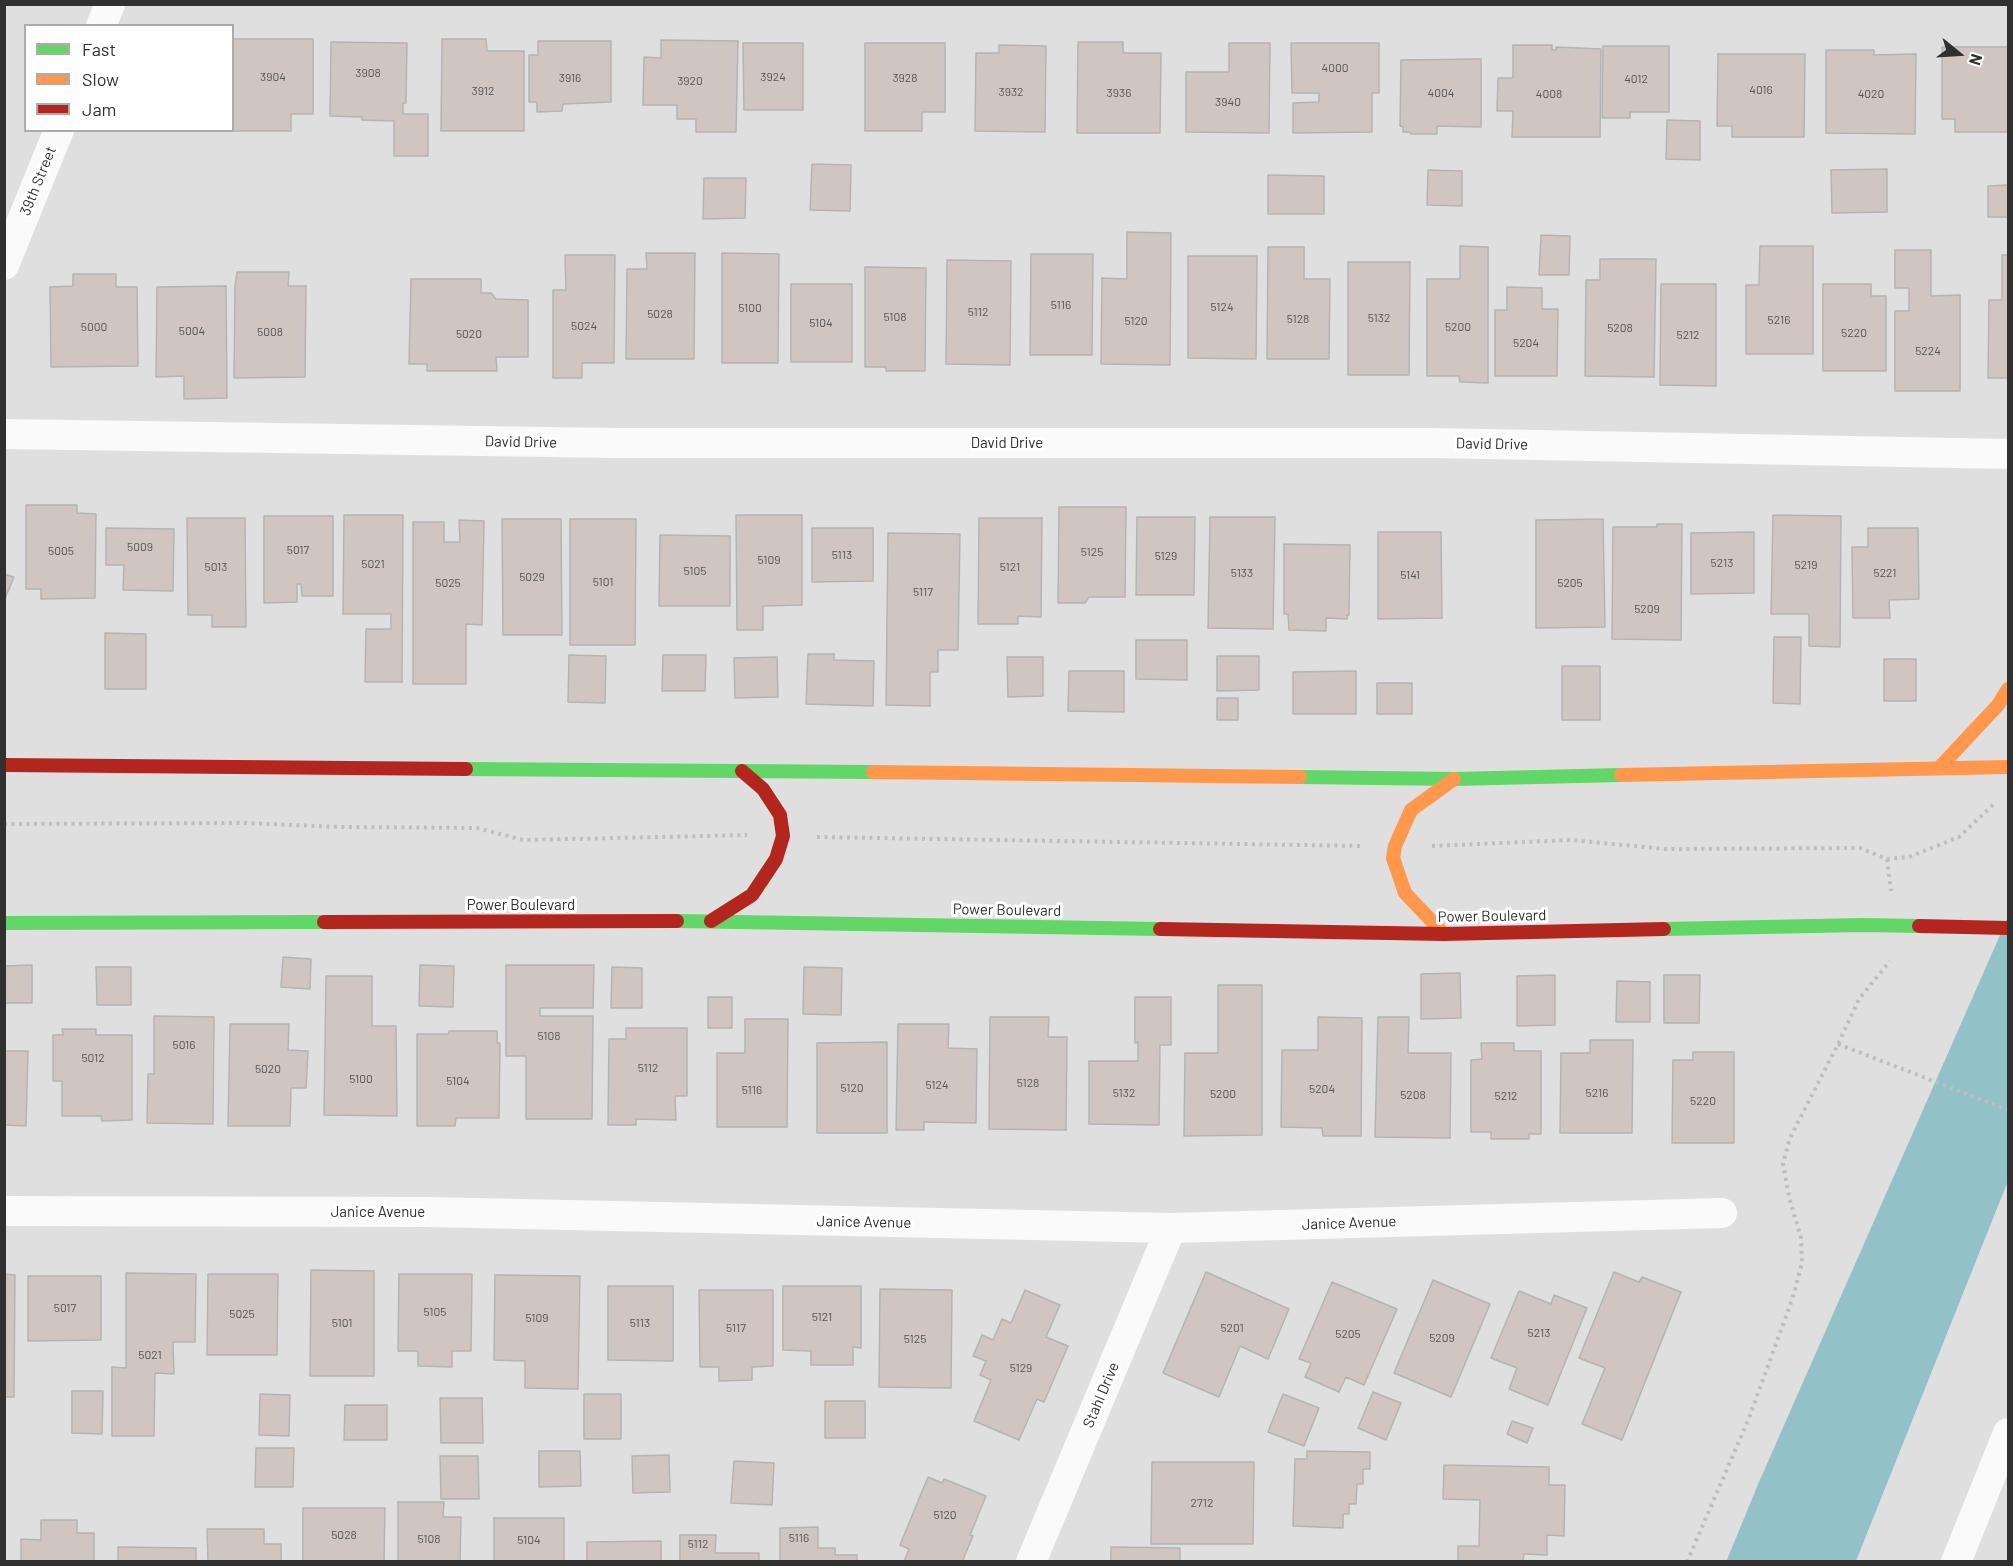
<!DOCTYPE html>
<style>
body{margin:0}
#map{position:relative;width:2013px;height:1566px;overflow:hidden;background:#dfdfe0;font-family:Barlow,sans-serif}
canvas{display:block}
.frame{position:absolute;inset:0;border:6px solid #303031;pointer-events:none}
.legend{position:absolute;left:24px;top:24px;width:210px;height:108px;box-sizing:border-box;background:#fff;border:2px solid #acacad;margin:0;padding:8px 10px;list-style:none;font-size:18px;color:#303031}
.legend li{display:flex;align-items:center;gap:12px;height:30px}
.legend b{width:30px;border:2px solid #acacad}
.north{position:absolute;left:1929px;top:24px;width:60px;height:60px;-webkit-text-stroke:4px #fff;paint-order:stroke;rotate:108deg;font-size:16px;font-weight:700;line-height:24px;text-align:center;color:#303031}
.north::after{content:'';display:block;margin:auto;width:21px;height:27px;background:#303031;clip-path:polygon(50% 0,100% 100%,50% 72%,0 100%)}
</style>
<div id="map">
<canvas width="2013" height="1566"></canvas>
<div class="frame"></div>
<ul class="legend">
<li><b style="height:8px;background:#63d668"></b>Fast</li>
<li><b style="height:8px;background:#ff974d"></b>Slow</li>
<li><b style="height:8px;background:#b3261e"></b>Jam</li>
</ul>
<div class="north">N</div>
</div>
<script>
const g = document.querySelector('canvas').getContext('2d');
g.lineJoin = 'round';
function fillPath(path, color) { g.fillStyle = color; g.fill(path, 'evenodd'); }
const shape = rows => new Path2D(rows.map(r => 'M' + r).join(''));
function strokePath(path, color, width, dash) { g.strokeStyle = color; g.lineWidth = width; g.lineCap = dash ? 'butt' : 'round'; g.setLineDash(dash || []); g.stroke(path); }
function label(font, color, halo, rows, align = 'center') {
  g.font = font + ' Barlow,sans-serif'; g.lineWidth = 6; g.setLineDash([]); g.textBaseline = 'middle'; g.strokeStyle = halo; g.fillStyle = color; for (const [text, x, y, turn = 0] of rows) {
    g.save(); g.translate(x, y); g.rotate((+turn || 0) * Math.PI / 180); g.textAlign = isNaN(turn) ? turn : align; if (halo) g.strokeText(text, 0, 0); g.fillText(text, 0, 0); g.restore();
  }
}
fillPath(shape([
 [2008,917,2008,1181,1856,1561,1726,1562,1759,1482]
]), '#92c2c7');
const building = shape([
 [232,39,313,39,313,114,291,114,291,131,231,131,232,130,232,39],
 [442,39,486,39,487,51,524,51,524,131,441,131,442,39],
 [661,40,738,41,736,132,696,132,696,119,677,119,677,105,643,105,644,57,661,58,661,40],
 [538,41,611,41,611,102,563,104,562,111,537,112,537,102,529,102,529,55,538,55,538,41],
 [331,42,407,43,406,103,403,103,403,114,428,114,428,156,394,156,394,121,362,120,362,117,330,116,331,42],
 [1078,42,1123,42,1123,53,1161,53,1160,133,1077,133,1078,42],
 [743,43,803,43,803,110,744,110,743,43],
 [865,43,945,43,945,112,922,112,922,131,865,131,865,43],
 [1229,43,1270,43,1269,133,1186,132,1186,72,1229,72,1229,43],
 [1291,43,1379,43,1379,93,1372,93,1372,132,1293,133,1293,103,1319,102,1319,93,1292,93,1291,43],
 [999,45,1046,46,1045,132,975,131,976,53,999,53,999,45],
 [1513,45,1552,45,1552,50,1556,50,1556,47,1601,49,1600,137,1512,137,1513,111,1497,111,1498,78,1513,78,1513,45],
 [1603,46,1669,46,1669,112,1630,112,1630,118,1602,118,1603,46],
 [1942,47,2008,47,2008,132,1955,132,1955,119,1942,119,1942,47],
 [1826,50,1874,50,1874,55,1916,54,1915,134,1826,133,1826,50],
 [1718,54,1805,54,1804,137,1732,137,1732,126,1717,126,1718,54],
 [1481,59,1481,127,1437,126,1437,134,1411,134,1410,132,1403,132,1403,127,1400,126,1401,60,1481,59],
 [1667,120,1700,121,1700,160,1666,159,1667,120],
 [812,164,851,165,850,211,810,210,812,164],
 [1887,169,1887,212,1832,213,1831,170,1887,169],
 [1428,170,1462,171,1462,206,1427,205,1428,170],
 [1268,175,1324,176,1324,214,1268,214,1268,175],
 [704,178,746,178,745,218,703,219,704,178],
 [2008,185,2008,217,1988,217,1988,186,2008,185],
 [1127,232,1171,233,1170,365,1101,364,1102,278,1127,279,1127,232],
 [1541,235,1570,236,1569,275,1539,275,1541,235],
 [1460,246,1488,247,1488,383,1460,382,1459,376,1427,376,1427,279,1460,279,1460,246],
 [1760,246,1813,246,1813,354,1746,354,1746,285,1759,285,1760,246],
 [1268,247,1304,247,1304,279,1330,279,1329,359,1267,359,1268,247],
 [1895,250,1931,250,1931,296,1960,295,1960,391,1895,391,1895,311,1909,311,1909,288,1895,288,1895,250],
 [646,253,695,253,694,359,626,359,627,269,647,269,646,253],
 [722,253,779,254,778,363,722,363,722,253],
 [1031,254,1093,254,1092,355,1030,355,1031,254],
 [565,255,615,255,614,363,582,363,582,378,553,378,553,290,566,290,565,255],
 [2002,255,2008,255,2008,378,1988,378,1989,300,2002,300,2002,255],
 [1188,256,1257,256,1256,359,1188,358,1188,256],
 [1600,259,1656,259,1654,377,1585,376,1586,280,1600,280,1600,259],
 [947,260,1011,261,1010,365,946,364,947,260],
 [1348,262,1410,262,1409,375,1348,375,1348,262],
 [865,267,926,268,925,371,886,371,886,367,865,367,865,267],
 [237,272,289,272,288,286,306,286,305,377,234,378,235,286,237,272],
 [73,274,116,274,116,287,137,287,138,366,51,367,50,287,73,286,73,274],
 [411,279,481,279,481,293,491,293,496,299,528,300,528,357,496,357,497,371,427,371,427,364,409,364,411,279],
 [791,284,852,284,852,362,791,362,791,284],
 [1661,284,1716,284,1716,386,1660,385,1661,284],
 [1823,284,1871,284,1871,296,1886,296,1886,371,1823,371,1823,284],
 [226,286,227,398,184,399,184,376,156,377,157,287,226,286],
 [1507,287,1542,288,1542,309,1558,309,1557,376,1495,376,1495,310,1507,310,1507,287],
 [26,505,77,505,77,513,96,514,95,598,41,599,41,589,26,589,26,505],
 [1059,507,1126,507,1125,597,1089,597,1085,603,1058,603,1059,507],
 [344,515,403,515,402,682,365,682,366,629,391,629,391,614,343,614,344,515],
 [736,515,802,515,802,605,763,606,763,630,737,630,736,515],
 [1773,515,1841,516,1840,647,1809,646,1809,614,1771,614,1773,515],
 [264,516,333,516,333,596,302,596,301,584,297,584,297,602,264,603,264,516],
 [1137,517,1195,517,1194,595,1136,595,1137,517],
 [1210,517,1275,517,1273,629,1208,628,1210,517],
 [187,518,245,518,246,627,212,627,212,615,188,615,187,518],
 [979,518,1042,518,1041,617,1018,616,1018,624,978,624,979,518],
 [502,519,561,519,562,635,503,635,502,519],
 [570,519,636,519,635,645,570,645,570,519],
 [1603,519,1605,627,1536,628,1536,520,1603,519],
 [459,520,484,521,482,625,466,624,466,684,413,684,413,522,444,522,444,542,460,542,459,520],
 [1657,524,1682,524,1681,640,1612,639,1613,527,1657,527,1657,524],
 [106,528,174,529,173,591,123,590,124,565,106,565,106,528],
 [812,528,873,528,873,581,812,582,812,528],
 [1868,528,1918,528,1919,599,1889,600,1890,618,1853,618,1852,547,1868,547,1868,528],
 [1378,532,1441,532,1442,618,1378,619,1378,532],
 [1754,532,1754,593,1691,594,1691,533,1754,532],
 [888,533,960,534,958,650,938,650,938,672,930,672,930,706,886,705,888,533],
 [660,535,730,536,730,606,659,606,660,535],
 [1284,544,1350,545,1349,615,1347,615,1347,619,1326,618,1326,631,1289,630,1288,614,1284,614,1284,544],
 [4,574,14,577,4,601,4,574],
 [105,633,146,634,146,689,105,689,105,633],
 [1774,637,1801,637,1800,704,1773,703,1774,637],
 [1136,640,1187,640,1187,680,1136,679,1136,640],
 [808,654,834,654,834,660,874,661,873,706,806,704,808,654],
 [569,655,606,656,605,703,568,702,569,655],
 [663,655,706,655,705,691,662,691,663,655],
 [1217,656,1259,656,1259,690,1217,691,1217,656],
 [777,657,778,697,735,698,734,658,777,657],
 [1007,657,1043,657,1043,696,1008,697,1007,657],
 [1884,659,1916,659,1916,701,1884,701,1884,659],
 [1562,666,1600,666,1600,720,1562,720,1562,666],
 [1069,671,1124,671,1124,712,1068,711,1069,671],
 [1356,671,1356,714,1293,714,1293,672,1356,671],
 [1377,683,1412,683,1412,714,1377,714,1377,683],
 [1217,698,1238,698,1238,720,1217,720,1217,698],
 [283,957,311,959,310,989,281,987,283,957],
 [32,965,32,1003,4,1003,4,966,32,965],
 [420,965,454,966,453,1007,419,1006,420,965],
 [506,965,594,965,593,1008,540,1008,540,1016,593,1016,592,1119,526,1119,526,1056,506,1056,506,965],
 [96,967,131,967,131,1005,97,1005,96,967],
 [612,967,642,968,642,1008,611,1008,612,967],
 [804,967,842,968,841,1015,803,1014,804,967],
 [1460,973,1461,1018,1421,1019,1421,974,1460,973],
 [1555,975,1555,1025,1517,1026,1517,976,1555,975],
 [1664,975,1700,975,1699,1023,1664,1023,1664,975],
 [326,976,372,976,372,1026,396,1026,397,1116,324,1115,326,976],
 [1617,981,1650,982,1650,1022,1616,1022,1617,981],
 [1218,985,1262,985,1262,1135,1184,1136,1185,1053,1218,1053,1218,985],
 [708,997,732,997,732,1028,708,1028,708,997],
 [1135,997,1171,997,1171,1045,1160,1045,1159,1125,1089,1124,1089,1061,1138,1061,1138,1042,1135,1043,1135,997],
 [154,1016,214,1017,213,1124,147,1123,148,1074,154,1074,154,1016],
 [990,1017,1049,1017,1048,1037,1067,1037,1066,1130,989,1129,990,1017],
 [1318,1017,1362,1018,1361,1136,1323,1136,1322,1128,1281,1127,1282,1050,1318,1050,1318,1017],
 [1378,1017,1409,1017,1408,1053,1451,1053,1450,1138,1375,1137,1378,1017],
 [745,1019,788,1019,787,1127,717,1127,717,1053,745,1053,745,1019],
 [230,1024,289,1024,288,1050,308,1051,306,1088,291,1088,290,1126,228,1126,230,1024],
 [898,1024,949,1024,948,1048,977,1049,976,1123,924,1122,924,1130,896,1130,898,1024],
 [626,1028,687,1028,687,1096,675,1096,676,1120,636,1119,636,1125,608,1125,609,1039,626,1039,626,1028],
 [62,1029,96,1029,96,1035,132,1035,132,1120,102,1121,101,1116,62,1116,62,1081,53,1081,53,1035,63,1035,62,1029],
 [449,1031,497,1031,497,1043,500,1043,499,1118,456,1118,455,1126,417,1126,417,1034,449,1034,449,1031],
 [1590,1040,1633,1040,1632,1133,1560,1133,1561,1053,1590,1053,1590,1040],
 [887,1042,887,1133,817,1133,817,1043,887,1042],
 [1481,1043,1514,1043,1514,1051,1541,1051,1541,1134,1529,1134,1529,1139,1491,1139,1491,1132,1471,1132,1471,1060,1482,1059,1481,1043],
 [4,1051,28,1051,26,1126,4,1125,4,1051],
 [1693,1052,1734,1052,1734,1143,1672,1143,1673,1060,1693,1060,1693,1052],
 [311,1270,374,1271,374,1376,310,1376,311,1270],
 [1206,1272,1289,1309,1268,1359,1240,1346,1219,1397,1163,1373,1206,1272],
 [1614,1272,1639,1282,1642,1277,1681,1292,1622,1440,1582,1424,1605,1368,1579,1358,1614,1272],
 [126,1273,196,1274,195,1342,173,1342,174,1374,155,1373,154,1436,112,1436,112,1367,126,1368,126,1273],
 [4,1274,15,1275,14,1397,4,1397,4,1274],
 [208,1274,278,1274,277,1355,207,1355,208,1274],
 [399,1274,472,1274,471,1351,452,1351,452,1367,418,1366,418,1351,398,1351,399,1274],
 [495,1275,580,1276,578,1389,525,1388,525,1361,494,1360,495,1275],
 [28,1276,101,1276,101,1340,28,1341,28,1276],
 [1433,1280,1490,1304,1451,1397,1394,1373,1433,1280],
 [1332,1282,1397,1309,1364,1385,1346,1377,1339,1392,1305,1377,1311,1363,1299,1359,1332,1282],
 [608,1286,673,1286,673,1361,608,1360,608,1286],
 [783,1286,861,1286,861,1348,853,1347,853,1365,811,1365,811,1351,783,1350,783,1286],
 [880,1289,952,1290,951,1388,879,1387,880,1289],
 [699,1290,773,1290,773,1366,752,1367,752,1380,719,1381,719,1367,700,1367,699,1290],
 [1025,1290,1060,1305,1046,1337,1068,1346,1044,1402,1037,1399,1019,1440,974,1421,991,1380,980,1375,986,1361,973,1356,982,1335,993,1340,1002,1319,1011,1323,1025,1290],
 [1519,1291,1551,1304,1554,1295,1587,1308,1548,1405,1509,1389,1517,1368,1491,1358,1519,1291],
 [72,1391,103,1391,102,1434,72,1433,72,1391],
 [1373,1392,1401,1403,1386,1440,1358,1428,1373,1392],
 [260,1394,290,1395,289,1436,259,1435,260,1394],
 [584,1394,621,1394,621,1439,584,1439,584,1394],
 [1283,1394,1319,1408,1304,1446,1268,1432,1283,1394],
 [440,1398,482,1398,483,1443,441,1443,440,1398],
 [825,1401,865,1401,865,1438,825,1438,825,1401],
 [345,1405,387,1405,387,1440,344,1440,345,1405],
 [1512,1421,1533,1428,1527,1443,1507,1434,1512,1421],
 [256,1448,294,1448,293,1487,255,1487,256,1448],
 [539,1451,580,1451,581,1486,539,1487,539,1451],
 [1307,1451,1370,1452,1370,1469,1363,1469,1363,1484,1357,1484,1356,1504,1349,1504,1349,1514,1343,1514,1343,1528,1293,1526,1295,1459,1307,1459,1307,1451],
 [669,1455,670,1492,633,1493,632,1456,669,1455],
 [440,1456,478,1456,479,1499,441,1499,440,1456],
 [734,1461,774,1463,772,1505,731,1503,734,1461],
 [1152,1462,1254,1462,1253,1544,1151,1544,1152,1462],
 [1444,1465,1549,1467,1549,1485,1565,1485,1564,1536,1547,1535,1547,1555,1524,1554,1523,1562,1458,1562,1458,1546,1479,1546,1480,1500,1443,1499,1444,1465],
 [928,1477,942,1483,944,1479,986,1496,970,1535,973,1536,962,1562,904,1562,909,1549,900,1545,928,1477],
 [398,1502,444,1502,443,1517,461,1517,460,1562,398,1562,398,1502],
 [303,1508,385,1508,384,1562,303,1562,303,1508],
 [494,1518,564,1518,564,1562,494,1562,494,1518],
 [41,1520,77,1520,77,1533,94,1533,94,1562,21,1562,21,1539,41,1540,41,1520],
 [818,1527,818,1548,835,1548,835,1555,857,1555,857,1562,780,1562,780,1528,818,1527],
 [207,1529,264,1529,264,1544,281,1544,281,1562,208,1562,207,1529],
 [680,1535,716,1535,715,1553,759,1553,759,1562,680,1562,680,1535],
 [661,1541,661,1562,587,1562,587,1542,661,1541],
 [118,1547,196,1548,196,1562,118,1562,118,1547],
 [1111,1547,1180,1548,1180,1562,1111,1562,1111,1547]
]);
fillPath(building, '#d0c5c1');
strokePath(building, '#b4b4b4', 1.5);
strokePath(shape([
 [4,824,245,823,341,827,477,828,523,840,747,835],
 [817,837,1362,846],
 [1432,846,1571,840,1665,849,1860,848,1887,859,1909,857,1959,837,1996,802],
 [1887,859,1891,891],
 [1838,1044,2008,1110],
 [1687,1562,1749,1418,1792,1300,1802,1263,1801,1238,1789,1197,1783,1163,1790,1138,1838,1044,1859,999,1890,961]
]), '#bebebf', 4, [3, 4.5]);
strokePath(shape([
 [101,26,110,4],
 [4,265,59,130],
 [4,434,616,443,1432,443,2008,454],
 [4,1211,428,1212,1171,1228,1722,1213],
 [1031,1562,1171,1228],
 [1956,1562,2008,1433]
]), '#fafafa', 30);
strokePath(shape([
 [466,769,873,772],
 [1300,777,1454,779,1621,775],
 [677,921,1160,929],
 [4,923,324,922],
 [1664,929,1863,925,1919,926]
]), '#63d668', 14);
strokePath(shape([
 [1939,768,1998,705,2008,689],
 [873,772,1300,777],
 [1621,775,2008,767],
 [1444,934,1405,893,1393,858,1395,846,1411,810,1454,779]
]), '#ff974d', 14);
strokePath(shape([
 [4,765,466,769],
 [711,921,752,895,776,859,783,836,780,815,763,789,742,771],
 [324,922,677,921],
 [1919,926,2008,928],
 [1160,929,1444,934,1664,929]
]), '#b3261e', 14);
label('12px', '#585555', null, [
 ["4000",1335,68],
 ["3908",368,73],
 ["3904",273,77],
 ["3924",773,77],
 ["3916",570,78],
 ["3928",905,78],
 ["4012",1636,79],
 ["3920",690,81],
 ["4016",1761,90],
 ["3912",483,91],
 ["3932",1011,92],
 ["3936",1119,93],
 ["4004",1441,93],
 ["4008",1549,94],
 ["4020",1871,94],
 ["3940",1228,102],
 ["5116",1061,305],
 ["5124",1222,307],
 ["5100",750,308],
 ["5112",978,312],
 ["5028",660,314],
 ["5108",895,317],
 ["5132",1379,318],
 ["5128",1298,319],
 ["5216",1779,320],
 ["5120",1136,321],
 ["5104",821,323],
 ["5024",584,326],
 ["5000",94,327],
 ["5200",1458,327],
 ["5208",1620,328],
 ["5004",192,331],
 ["5008",270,332],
 ["5220",1854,333],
 ["5020",469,334],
 ["5212",1688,335],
 ["5204",1526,343],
 ["5224",1928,351],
 ["5009",140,547],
 ["5017",298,550],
 ["5005",61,551],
 ["5125",1092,552],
 ["5113",842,555],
 ["5129",1166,556],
 ["5109",769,560],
 ["5213",1722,563],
 ["5021",373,564],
 ["5219",1806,565],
 ["5013",216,567],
 ["5121",1010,567],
 ["5105",695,571],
 ["5133",1242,573],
 ["5221",1885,573],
 ["5141",1410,575],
 ["5029",532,577],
 ["5101",603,582],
 ["5025",448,583],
 ["5205",1570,583],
 ["5117",923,592],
 ["5209",1647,609],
 ["5108",549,1036],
 ["5016",184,1045],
 ["5012",93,1058],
 ["5112",648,1068],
 ["5020",268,1069],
 ["5100",361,1079],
 ["5104",458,1081],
 ["5128",1028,1083],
 ["5124",937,1085],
 ["5120",852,1088],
 ["5204",1322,1089],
 ["5116",752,1090],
 ["5132",1124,1093],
 ["5216",1597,1093],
 ["5200",1223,1094],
 ["5208",1413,1095],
 ["5212",1506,1096],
 ["5220",1703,1101],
 ["5017",65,1308],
 ["5105",435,1312],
 ["5025",242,1314],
 ["5121",822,1317],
 ["5109",537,1318],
 ["5101",342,1323],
 ["5113",640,1323],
 ["5117",736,1328],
 ["5201",1232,1328],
 ["5213",1539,1333],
 ["5205",1348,1334],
 ["5209",1442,1338],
 ["5125",915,1339],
 ["5021",150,1355],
 ["5129",1021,1368],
 ["2712",1202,1503],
 ["5120",945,1515],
 ["5028",344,1535],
 ["5116",799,1538],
 ["5108",429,1539],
 ["5104",529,1540],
 ["5112",698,1544]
]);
label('15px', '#303031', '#fff', [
 ["39th Street",38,181,-68],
 ["David Drive",521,442,1],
 ["David Drive",1007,443],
 ["David Drive",1492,444,1],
 ["Power Boulevard",521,905],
 ["Power Boulevard",1007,910,1],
 ["Power Boulevard",1492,916,-1],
 ["Janice Avenue",378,1212],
 ["Janice Avenue",864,1222,1],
 ["Janice Avenue",1349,1223,-2],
 ["Stahl Drive",1101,1395,-67]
]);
</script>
